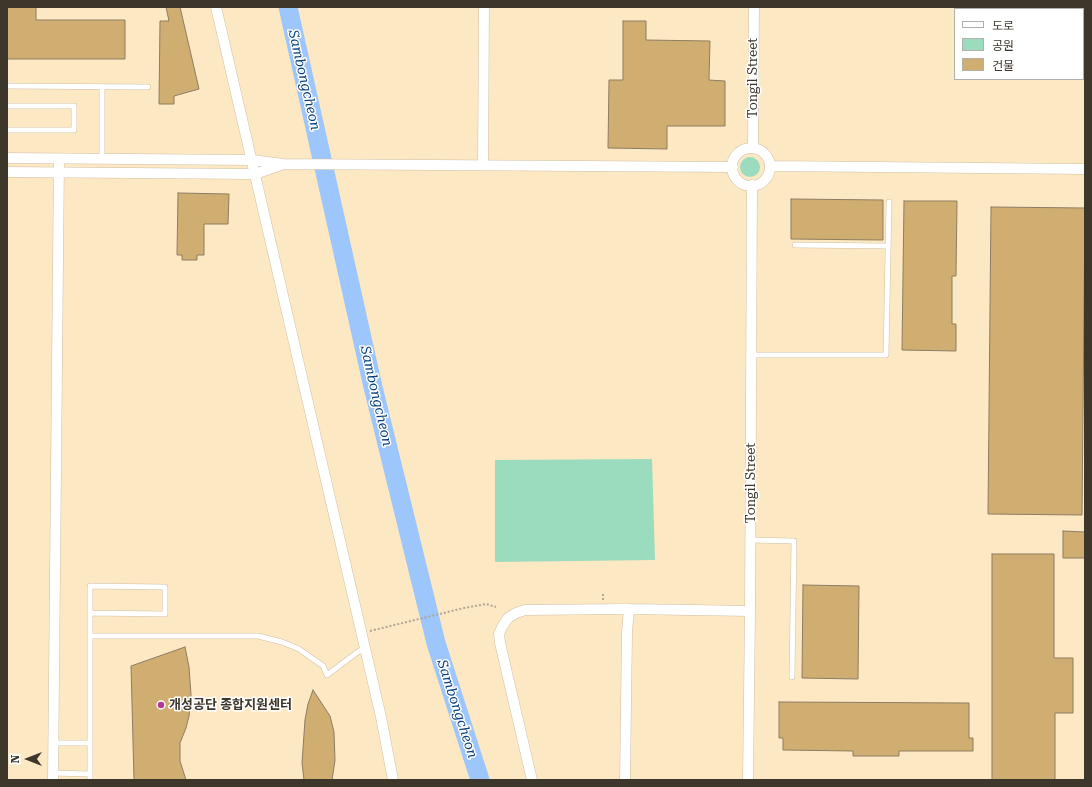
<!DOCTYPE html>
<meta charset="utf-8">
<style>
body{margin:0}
#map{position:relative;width:1092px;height:787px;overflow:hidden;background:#fdf0d9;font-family:"Roboto Serif","Noto Sans KR",serif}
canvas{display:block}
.frame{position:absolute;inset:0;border:8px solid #3d362b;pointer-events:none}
.legend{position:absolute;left:954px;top:8px;width:130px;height:72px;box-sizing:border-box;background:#fff;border:1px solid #b1afaa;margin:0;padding:5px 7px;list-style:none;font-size:12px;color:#3d362b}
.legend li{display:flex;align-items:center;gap:8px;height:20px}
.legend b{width:20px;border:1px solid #b1afaa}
.north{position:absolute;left:8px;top:739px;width:40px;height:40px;-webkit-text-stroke:3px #fff;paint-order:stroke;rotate:270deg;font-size:11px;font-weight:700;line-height:16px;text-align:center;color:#3d362b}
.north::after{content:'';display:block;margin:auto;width:14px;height:18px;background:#3d362b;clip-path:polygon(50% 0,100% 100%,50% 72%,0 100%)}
</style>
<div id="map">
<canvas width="1092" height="787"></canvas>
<div class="frame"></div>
<ul class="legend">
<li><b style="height:5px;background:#fff"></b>도로</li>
<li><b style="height:11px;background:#9bdcbe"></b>공원</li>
<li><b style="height:11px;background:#d0ae71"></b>건물</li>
</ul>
<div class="north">N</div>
</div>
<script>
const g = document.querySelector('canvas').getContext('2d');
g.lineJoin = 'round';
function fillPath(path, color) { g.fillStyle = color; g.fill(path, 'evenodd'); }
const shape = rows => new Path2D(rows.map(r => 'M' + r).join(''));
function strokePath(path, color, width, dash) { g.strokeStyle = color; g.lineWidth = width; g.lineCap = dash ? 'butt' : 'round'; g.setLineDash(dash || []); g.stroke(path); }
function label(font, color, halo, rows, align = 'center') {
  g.font = font + ' "Roboto Serif","Noto Sans KR",serif'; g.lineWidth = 3; g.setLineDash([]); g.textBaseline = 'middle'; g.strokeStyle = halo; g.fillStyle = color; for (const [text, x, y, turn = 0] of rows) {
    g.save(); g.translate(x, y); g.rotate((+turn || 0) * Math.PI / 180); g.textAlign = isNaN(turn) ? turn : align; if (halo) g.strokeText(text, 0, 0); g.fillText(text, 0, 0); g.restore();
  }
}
fillPath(shape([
 [7,7,1085,7,1085,780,7,780],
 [955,9,1083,9,1083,79,955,79]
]), '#fde8c4');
fillPath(shape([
 '740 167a10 10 0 1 1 20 0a10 10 0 1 1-20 0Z',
 [652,459,655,560,495,562,495,460]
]), '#9bdcbe');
strokePath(shape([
 [288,7,373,387,436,643,480,780]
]), '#9dc6fc', 19);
const building = shape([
 [7,7,36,7,36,20,125,20,125,59,7,59,7,7],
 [166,7,180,7,199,89,174,96,174,104,159,104,160,21,169,21,166,7],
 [623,21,646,21,646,40,710,41,709,80,725,81,725,126,667,126,667,149,608,148,609,80,623,80,623,21],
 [178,193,229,194,228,224,204,224,204,255,197,255,197,260,182,260,182,255,177,255,178,193],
 [791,199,883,200,883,240,791,239,791,199],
 [904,201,957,201,956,276,952,276,952,324,956,324,956,351,902,350,904,201],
 [991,207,1085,208,1082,515,988,514,991,207],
 [1063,531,1085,532,1085,558,1063,558,1063,531],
 [992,554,1054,554,1054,658,1073,658,1073,713,1055,713,1055,780,992,780,992,554],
 [803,585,859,586,858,679,802,678,803,585],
 [185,647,189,667,191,695,189,716,186,728,180,743,180,761,186,780,134,780,131,666,185,647],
 [313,690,330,716,334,732,335,760,332,780,304,780,302,763,305,720,308,704,313,690],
 [779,702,969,703,969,738,973,738,973,751,899,751,899,756,853,756,853,751,783,750,783,738,779,738,779,702]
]);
fillPath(building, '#d0ae71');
strokePath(building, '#8d7d63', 1);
const service = shape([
 [7,86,148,87],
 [7,106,74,106,74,130,7,130],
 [102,159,102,87],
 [795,245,888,246],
 [752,355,886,355,889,202],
 [750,540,794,541,792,677],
 [90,613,165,614,165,587,90,586,90,780],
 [90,636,258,636,282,642,299,649,323,666,327,675,359,651,366,649],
 [54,743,90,743],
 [53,773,90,774]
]);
const minor = shape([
 [216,7,381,717,393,780],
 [753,148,754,7],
 '732 167a19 19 0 1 1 38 0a19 19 0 1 1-38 0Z',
 [7,158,252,160,283,164,733,167],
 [483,165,484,7],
 [770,166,1085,169],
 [7,172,255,174,281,165],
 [53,780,59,159],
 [532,780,500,643,499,634,502,627,508,618,516,613,525,610,629,609,750,611],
 [625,780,627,632,629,609],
 [748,780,750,611,752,185]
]);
strokePath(service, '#d0bfa3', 6);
strokePath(minor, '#d0bfa3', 11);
strokePath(shape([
 [603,600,603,593],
 [370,631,464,608,486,604,496,607]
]), '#b0a593', 2, [2, 2]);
strokePath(service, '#fff', 5);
strokePath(minor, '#fff', 10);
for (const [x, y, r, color] of [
 [161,705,4,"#b13b92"]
]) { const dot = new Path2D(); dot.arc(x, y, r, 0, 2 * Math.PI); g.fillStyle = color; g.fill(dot); strokePath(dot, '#fff', 1.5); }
label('13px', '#3d362b', '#fff', [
 ["Tongil Street",753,78,-90],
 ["Tongil Street",751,483,-90]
]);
label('bold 13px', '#3d362b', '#fff', [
 ["개성공단 종합지원센터",169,705]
], 'left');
label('italic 14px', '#073f7d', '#fff', [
 ["Sambongcheon",304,80,77],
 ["Sambongcheon",376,396,77],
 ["Sambongcheon",457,709,72]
]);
</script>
